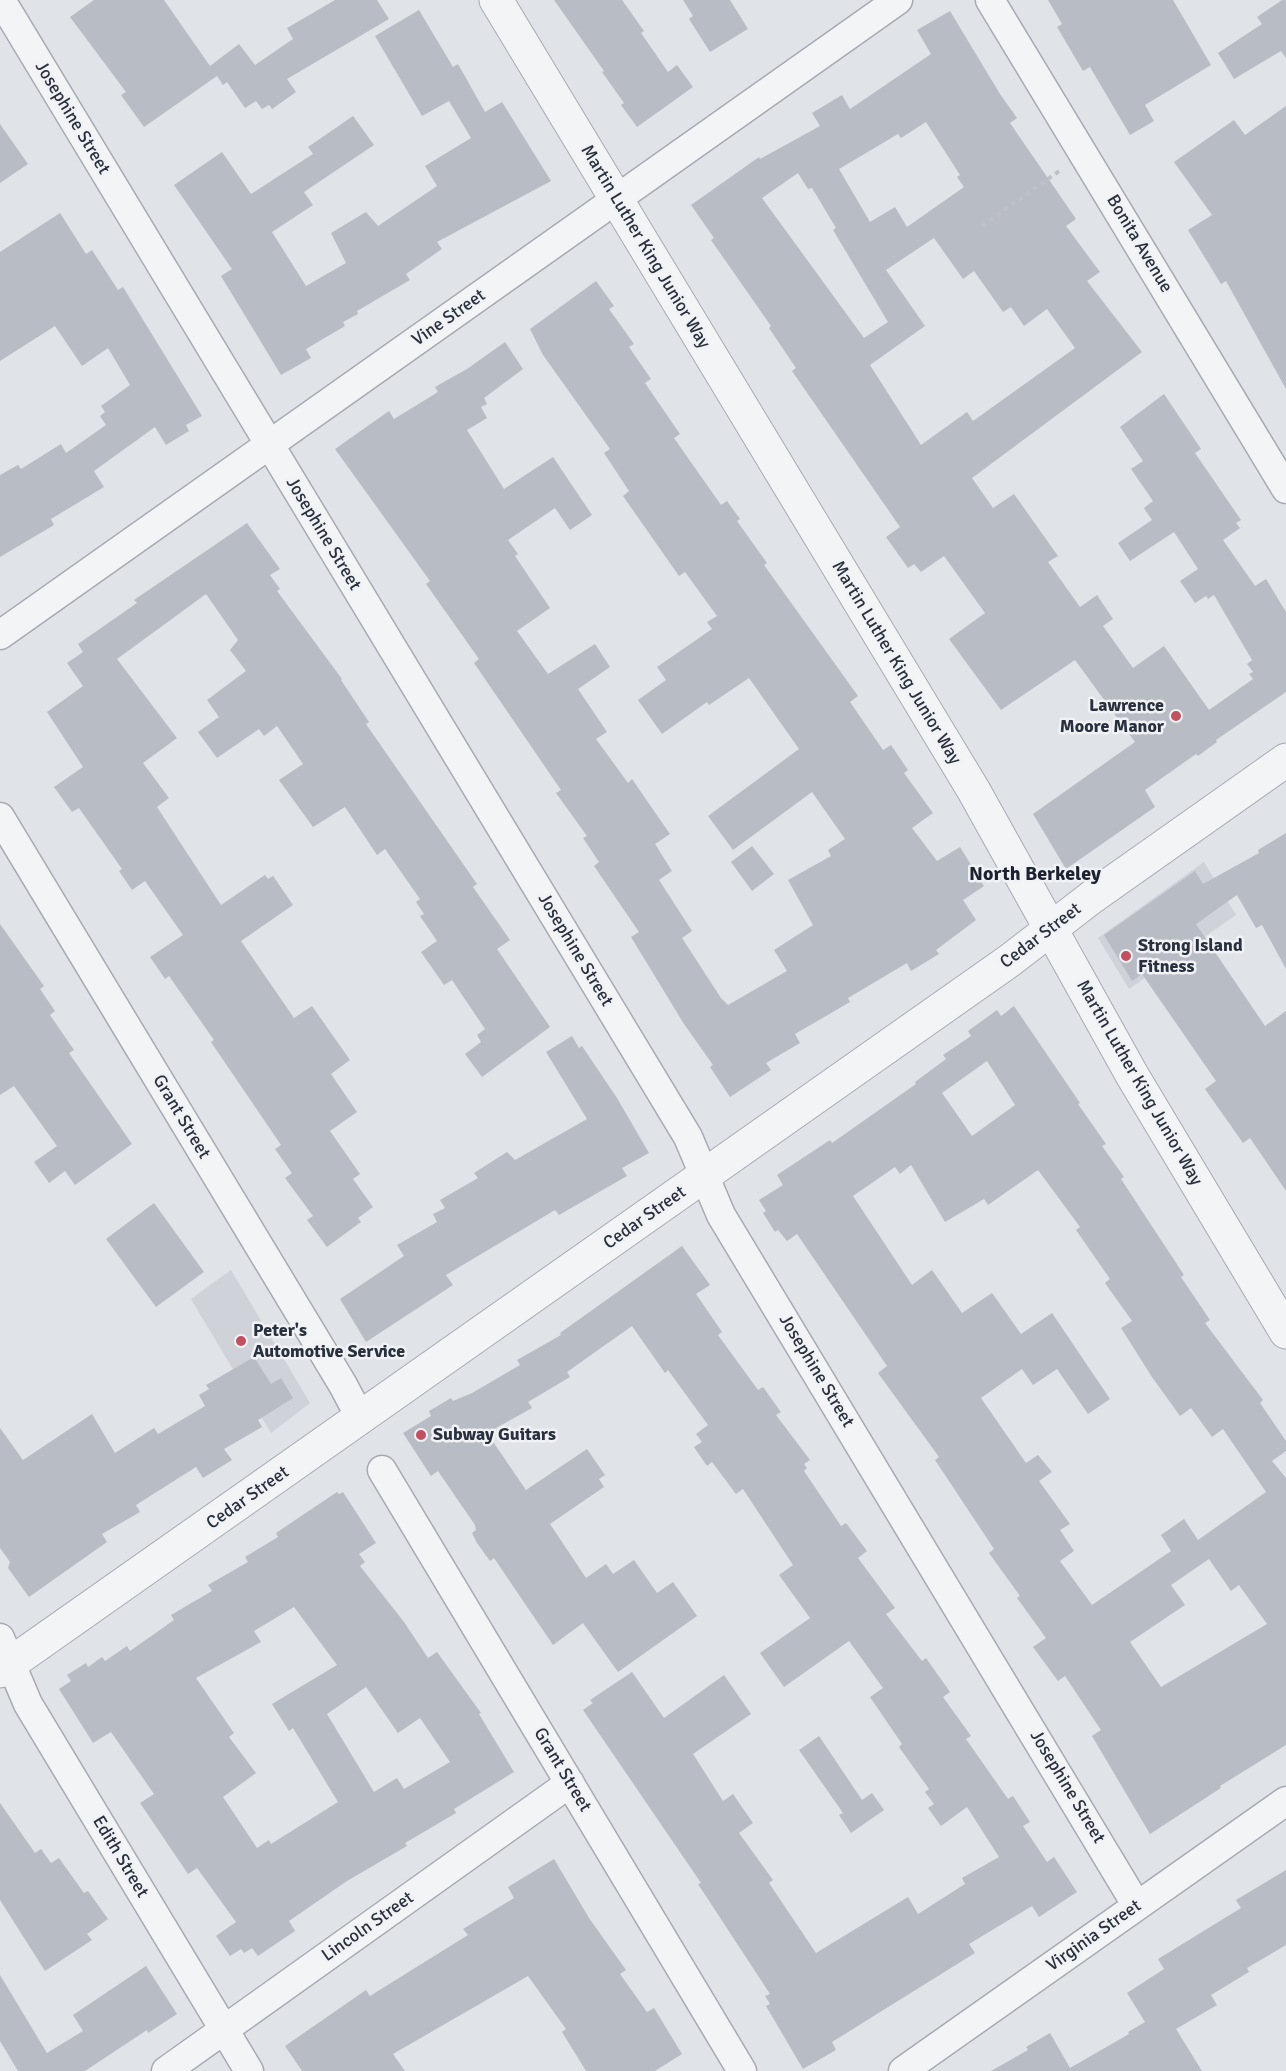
<!DOCTYPE html>
<style>
body{margin:0}
canvas{display:block;background:#e0e3e8}
</style>
<canvas width="1286" height="2071"></canvas>
<script>
const g = document.querySelector('canvas').getContext('2d');
g.lineJoin = 'round';
function fillPath(path, color) { g.fillStyle = color; g.fill(path, 'evenodd'); }
const shape = rows => new Path2D(rows.map(r => 'M' + r).join(''));
function strokePath(path, color, width, dash) { g.strokeStyle = color; g.lineWidth = width; g.lineCap = dash ? 'butt' : 'round'; g.setLineDash(dash || []); g.stroke(path); }
function label(font, color, halo, rows, align = 'center') {
  g.font = font + ' Signika,sans-serif'; g.lineWidth = 5; g.setLineDash([]); g.textBaseline = 'middle'; g.strokeStyle = halo; g.fillStyle = color; for (const [text, x, y, turn = 0] of rows) {
    g.save(); g.translate(x, y); g.rotate((+turn || 0) * Math.PI / 180); g.textAlign = isNaN(turn) ? turn : align; if (halo) g.strokeText(text, 0, 0); g.fillText(text, 0, 0); g.restore();
  }
}
fillPath(shape([
 [1204,862,1236,915,1129,989,1098,938],
 [231,1270,310,1403,271,1433,191,1299]
]), '#cfd2d9');
fillPath(shape([
 [94,0,164,0,210,66,239,44,255,65,293,39,287,28,335,0,377,0,389,19,287,79,296,92,272,109,269,105,262,109,256,101,245,108,227,82,223,85,217,76,144,127,121,95,126,92,70,17],
 [554,0,622,0,644,31,641,33,668,72,677,65,693,87,637,127,621,105,624,103,602,72,604,71],
 [683,0,730,0,748,29,710,52,689,19,693,16],
 [1048,0,1173,0,1211,65,1145,105,1154,121,1130,135,1090,67,1083,71,1057,27,1062,24],
 [1282,0,1286,0,1286,58,1281,51,1234,79,1218,53,1262,24,1257,17],
 [419,10,453,67,458,64,485,112,502,102,551,181,437,242,442,249,406,274,410,280,357,311,358,314,343,322,345,326,306,349,311,358,281,375,221,276,232,269,174,185,222,152,251,194,313,154,308,147,353,116,374,145,304,192,313,205,272,232,306,286,346,263,331,233,366,212,378,226,437,186,425,166,471,138,449,101,422,116,375,36],
 [950,11,1000,94,1017,118,1010,123,1076,219,1066,226,1100,272,1087,281,1142,352,972,478,993,508,1014,494,1058,556,1048,562,1080,607,1097,595,1113,619,1103,626,1133,668,1164,646,1209,710,1253,679,1249,674,1253,672,1247,664,1252,660,1214,595,1208,599,1206,596,1195,603,1180,581,1198,569,1174,532,1130,561,1118,543,1152,520,1144,508,1153,501,1131,469,1143,461,1120,427,1164,394,1201,449,1195,453,1241,520,1236,523,1240,528,1223,540,1255,586,1266,579,1286,612,1286,692,1216,740,1217,742,1198,756,1196,754,1145,790,1155,807,1066,869,1033,814,1135,742,1075,660,1001,710,949,639,985,613,944,556,921,572,914,564,908,568,886,537,900,527,792,371,796,368,769,328,771,326,711,240,714,238,691,205,759,157,760,159,820,126,812,113,842,95,850,109,931,54,917,30],
 [926,122,960,175,957,177,964,187,907,227,895,207,870,222,839,169,898,134,901,138],
 [798,173,808,189,812,188,836,228,833,230,888,322,864,338,762,198],
 [934,238,963,279,974,271,1003,312,1011,307,1024,326,1047,309,1075,348,973,421,967,412,921,445,870,365,925,326,886,270],
 [1286,106,1286,389,1226,281,1221,284,1188,230,1212,215,1174,162,1234,120,1245,135],
 [0,124,28,164,0,183],
 [60,213,86,254,92,250,118,290,123,287,202,416,186,425,189,431,166,445,155,427,94,471,104,487,51,519,54,525,0,557,0,475,18,465,21,469,61,444,66,453,106,425,100,416,105,412,101,406,130,385,108,348,82,366,55,326,0,361,0,252],
 [596,281,614,306,609,309,634,344,629,347,651,379,645,383,680,434,674,438,721,505,727,501,740,519,737,521,767,563,764,565,858,696,850,702,883,750,891,745,908,770,904,773,933,813,912,828,937,861,960,847,984,886,963,900,976,920,936,950,939,954,911,971,907,963,848,998,850,1002,795,1034,800,1043,766,1063,771,1070,730,1097,710,1067,713,1065,684,1024,631,937,639,932,594,866,599,862,583,838,587,836,556,793,561,790,474,663,479,659,426,584,430,581,335,449,389,411,394,419,438,392,435,387,467,369,505,342,523,369,484,398,487,404,481,407,487,418,467,430,504,489,553,457,592,515,570,530,555,508,508,540,518,554,515,556,550,608,517,631,548,674,595,644,610,667,578,689,607,732,596,739,628,783,632,779,670,834,655,844,672,871,659,880,692,931,682,938,721,998,728,1005,787,971,774,950,813,925,788,880,831,856,828,850,845,839,812,792,733,850,708,816,799,749,749,678,709,705,707,702,662,734,638,700,666,680,657,667,712,629,707,622,717,616,685,572,679,576,623,496,629,491,604,453,610,449,543,355,530,329],
 [247,523,280,569,270,575,280,589,277,591,342,679,341,680,369,722,366,724,477,884,473,887,510,940,497,949,550,1027,482,1077,465,1054,481,1042,477,1035,485,1029,452,980,444,985,421,952,437,941,420,916,424,914,416,902,420,899,385,849,377,855,345,807,313,827,279,780,303,764,277,726,264,736,259,729,217,758,198,732,219,717,207,700,246,671,230,650,238,640,206,594,117,659,177,738,143,763,169,798,157,807,221,905,265,875,268,879,273,876,293,905,241,941,294,1018,312,1006,350,1060,331,1074,357,1112,330,1131,360,1174,353,1179,373,1207,358,1218,361,1222,327,1247,307,1220,313,1216,285,1178,292,1173,275,1149,281,1145,211,1042,214,1040,169,976,165,979,150,957,183,935,145,881,132,890,119,871,122,869,79,808,72,812,54,787,83,767,47,712,83,686,67,663,83,652,78,644,137,603,134,600],
 [1286,833,1286,969,1262,925,1256,928,1237,895,1196,924,1265,1026,1286,1011,1286,1191,1250,1138,1243,1143,1205,1089,1216,1081,1142,974,1132,981,1104,935,1195,871,1203,884,1259,853,1258,850],
 [752,846,774,874,752,891,731,862],
 [0,924,44,986,40,989,55,1011,50,1015,74,1050,69,1053,132,1144,75,1185,65,1171,49,1183,34,1162,57,1146,14,1086,0,1095],
 [1014,1006,1080,1103,1078,1104,1106,1144,1102,1146,1124,1177,1121,1179,1184,1275,1181,1277,1210,1320,1205,1323,1263,1400,1260,1403,1286,1441,1286,1451,1272,1461,1286,1478,1286,1745,1220,1786,1221,1788,1150,1834,1092,1736,1101,1730,1065,1676,1058,1681,1033,1647,1046,1638,1017,1598,1020,1596,989,1553,994,1549,935,1460,939,1457,878,1373,887,1366,797,1234,787,1241,778,1230,775,1232,763,1213,766,1211,759,1200,783,1185,777,1175,830,1140,832,1143,916,1084,915,1082,946,1059,943,1055,971,1036,968,1031,997,1010,1001,1016],
 [987,1061,1015,1105,972,1136,942,1093],
 [911,1165,945,1222,984,1199,988,1205,1038,1170,1080,1227,1076,1230,1110,1279,1105,1283,1132,1321,1121,1328,1152,1377,1180,1416,1191,1408,1212,1437,1223,1429,1266,1492,1198,1540,1184,1519,1161,1535,1171,1551,1092,1605,1060,1561,1074,1551,1060,1530,1070,1524,1039,1481,1052,1472,1038,1455,1026,1463,981,1398,1022,1369,1033,1385,1057,1369,1088,1414,1110,1399,1052,1313,1021,1334,992,1293,962,1313,932,1270,912,1285,853,1196,895,1167,900,1174],
 [1209,1559,1231,1591,1239,1585,1267,1624,1161,1687,1130,1642,1185,1605,1171,1585],
 [572,1036,579,1048,582,1046,617,1098,649,1153,622,1168,627,1176,559,1215,555,1210,446,1275,453,1285,366,1342,340,1299,404,1256,397,1245,437,1222,433,1214,445,1208,440,1200,478,1178,474,1173,507,1152,515,1160,587,1119,546,1052],
 [154,1203,204,1272,156,1307,106,1239],
 [682,1246,710,1285,696,1294,722,1332,718,1335,758,1390,763,1387,781,1412,776,1415,810,1460,804,1464,807,1468,804,1471,841,1526,846,1523,867,1551,858,1558,895,1608,886,1614,922,1661,926,1658,950,1692,943,1697,971,1736,966,1739,1008,1799,1013,1796,1030,1822,1023,1826,1047,1862,1054,1857,1077,1892,1039,1917,1032,1906,969,1944,975,1953,832,2042,836,2050,803,2069,766,2006,770,2004,765,1996,770,1994,698,1884,701,1883,583,1710,593,1703,590,1700,632,1672,664,1718,724,1675,751,1714,693,1754,723,1801,733,1794,753,1823,739,1833,773,1880,769,1883,816,1953,908,1897,918,1914,965,1884,962,1878,999,1857,967,1807,941,1826,928,1808,934,1804,925,1792,929,1789,899,1747,902,1744,870,1697,883,1688,849,1641,784,1687,760,1653,810,1618,779,1575,793,1565,743,1489,736,1494,712,1462,707,1466,694,1447,702,1442,696,1434,708,1425,668,1370,665,1373,632,1326,567,1372,570,1377,528,1402,532,1408,487,1433,526,1490,587,1449,605,1475,599,1479,604,1487,550,1524,586,1578,606,1564,613,1574,634,1560,657,1593,673,1582,697,1616,618,1672,583,1623,553,1645,494,1558,490,1561,477,1543,472,1533,476,1530,475,1525,438,1471,431,1476,403,1433,431,1416,429,1411,451,1398,453,1401,472,1393,520,1365,517,1360,561,1335,560,1333],
 [254,1357,271,1384,281,1378,293,1398,258,1420,262,1427,224,1449,232,1460,203,1478,196,1467,136,1505,140,1512,102,1534,107,1542,29,1597,8,1568,10,1562,0,1548,0,1428,23,1460,92,1414,115,1453,154,1428,158,1434,205,1406,199,1395,209,1389,206,1385],
 [337,1492,339,1494,343,1492,376,1543,359,1554,365,1562,360,1566,404,1622,428,1658,437,1652,481,1713,479,1714,514,1772,454,1809,456,1813,405,1843,407,1846,347,1881,289,1921,295,1931,258,1956,252,1948,244,1953,241,1949,230,1956,216,1936,236,1922,197,1868,188,1874,140,1803,154,1794,111,1732,93,1743,59,1689,71,1681,67,1675,86,1663,88,1667,102,1657,105,1661,127,1646,130,1651,174,1620,171,1615,212,1591,208,1585,248,1562,245,1557,278,1537,276,1533],
 [294,1607,337,1665,272,1704,289,1731,293,1728,338,1802,271,1844,269,1840,257,1848,223,1797,256,1773,229,1737,234,1733,196,1678,261,1642,254,1631],
 [366,1687,398,1733,420,1718,450,1762,404,1789,397,1778,374,1792,327,1714],
 [819,1736,862,1800,872,1793,884,1810,851,1833,839,1815,843,1813,799,1750],
 [0,1803,35,1853,41,1849,51,1863,59,1858,84,1893,88,1891,108,1919,87,1934,92,1940,45,1971,0,1900],
 [554,1859,589,1918,626,1970,620,1974,647,2012,654,2008,682,2054,655,2071,586,2071,562,2032,566,2029,528,1976,393,2054,405,2071,302,2071,285,2046,366,1990,370,1996,468,1935,463,1929,514,1898,508,1887],
 [1286,1870,1286,1945,1247,1968,1249,1972,1211,1995,1217,2005,1176,2029,1202,2071,991,2071,1028,2050,1026,2047,1050,2033,1070,2068,1129,2034,1128,2032,1145,2022,1127,1993,1164,1969,1158,1959,1241,1908,1236,1900],
 [146,1966,177,2014,148,2033,147,2030,85,2071,18,2071,0,2041,0,1975,47,2053,83,2031,73,2015]
]), '#b8bcc4');
const minor = shape([
 [1,0,688,1137,721,1215,1137,1906],
 [990,0,1286,489],
 [0,635,898,0],
 [0,817,343,1385,361,1419],
 [382,1470,742,2071],
 [0,1638,28,1704,249,2071],
 [166,2071,570,1783],
 [903,2071,1286,1801]
]);
const tertiary = shape([
 [496,0,974,791,1132,1075,1286,1332],
 [0,1671,1009,961,1092,897,1286,760]
]);
strokePath(minor, '#a6aab2', 31);
strokePath(tertiary, '#a6aab2', 35);
strokePath(shape([
 [982,226,1062,169]
]), '#bfc1c6', 4, [4.5, 4.5]);
strokePath(minor, '#f3f4f6', 28);
strokePath(tertiary, '#f3f4f6', 33);
for (const [x, y, r, color] of [
 [1176,716,6,"#c15160"],
 [1126,956,6,"#c15160"],
 [241,1341,6,"#c15160"],
 [421,1435,6,"#c15160"]
]) { const dot = new Path2D(); dot.arc(x, y, r, 0, 2 * Math.PI); g.fillStyle = color; g.fill(dot); strokePath(dot, '#f0f2f5', 2); }
label('18px', '#2a313e', '#f0f2f5', [
 ["Josephine Street",72,118,59],
 ["Bonita Avenue",1139,244,59],
 ["Martin Luther King Junior Way",645,247,59],
 ["Vine Street",449,318,-35],
 ["Josephine Street",323,534,59],
 ["Martin Luther King Junior Way",896,663,59],
 ["Cedar Street",1041,936,-37],
 ["Josephine Street",575,950,59],
 ["Martin Luther King Junior Way",1139,1083,60],
 ["Grant Street",181,1117,59],
 ["Cedar Street",645,1218,-35],
 ["Josephine Street",816,1371,59],
 ["Cedar Street",248,1498,-35],
 ["Grant Street",562,1770,59],
 ["Josephine Street",1067,1787,59],
 ["Edith Street",120,1857,59],
 ["Lincoln Street",368,1927,-35],
 ["Virginia Street",1094,1936,-35]
]);
label('bold 18px', '#2a313e', '#f0f2f5', [
 ["Lawrence",1164,706,"right"],
 ["Moore Manor",1164,727,"right"],
 ["Strong Island",1138,946],
 ["Fitness",1138,967],
 ["Peter's",253,1331],
 ["Automotive Service",253,1352],
 ["Subway Guitars",433,1435]
], 'left');
label('bold 20px', '#1c222f', '#f0f2f5', [
 ["North Berkeley",1035,875]
]);
</script>
